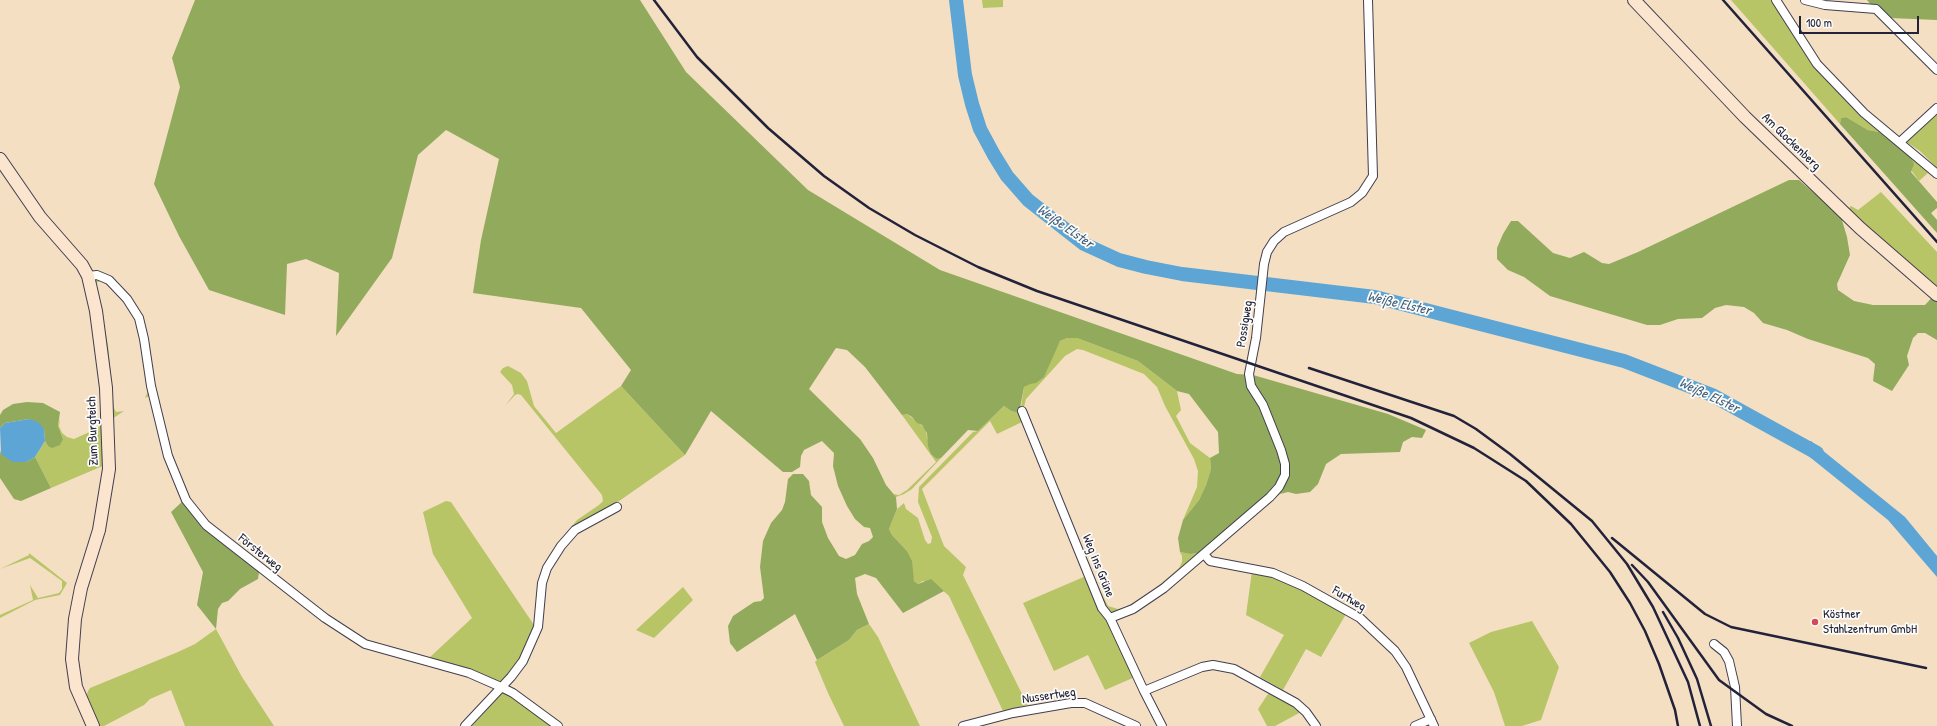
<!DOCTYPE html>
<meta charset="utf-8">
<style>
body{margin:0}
#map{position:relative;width:1937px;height:726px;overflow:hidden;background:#f4dfc3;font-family:"Patrick Hand",sans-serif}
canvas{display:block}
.scale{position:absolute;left:1799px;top:16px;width:120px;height:18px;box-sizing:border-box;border:2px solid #22223b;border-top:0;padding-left:5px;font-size:12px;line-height:14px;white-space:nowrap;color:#22223b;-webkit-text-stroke:3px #fdfcf7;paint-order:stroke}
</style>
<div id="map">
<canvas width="1937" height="726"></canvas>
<div class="scale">100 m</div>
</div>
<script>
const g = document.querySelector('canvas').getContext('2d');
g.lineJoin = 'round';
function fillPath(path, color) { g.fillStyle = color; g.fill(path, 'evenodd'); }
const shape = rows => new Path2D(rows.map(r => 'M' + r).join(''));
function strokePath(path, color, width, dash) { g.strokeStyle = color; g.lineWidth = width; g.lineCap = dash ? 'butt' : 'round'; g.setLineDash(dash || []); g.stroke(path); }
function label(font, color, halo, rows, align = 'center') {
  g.font = font + ' "Patrick Hand",sans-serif'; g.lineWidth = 3.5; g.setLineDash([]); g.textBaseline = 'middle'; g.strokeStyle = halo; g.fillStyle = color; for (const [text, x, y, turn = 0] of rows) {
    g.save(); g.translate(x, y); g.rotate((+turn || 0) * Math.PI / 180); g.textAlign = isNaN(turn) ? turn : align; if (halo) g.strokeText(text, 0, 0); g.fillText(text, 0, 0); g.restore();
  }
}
fillPath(shape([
 [982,0,1003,0,1003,7,983,8],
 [1731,0,1772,0,1806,54,1928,173,1919,181,1890,141,1879,132,1868,130,1846,117,1841,118,1840,124],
 [1937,112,1937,168,1920,151,1905,141],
 [1881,192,1937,252,1937,290,1848,209,1851,206,1858,210],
 [96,278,101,279,116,289,126,300,138,320,152,397,167,456,184,500,182,501,166,457,150,396,145,398,149,389,137,324,131,311,122,298,111,287,100,281,96,283,108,345,114,408,116,412,124,411,112,419,104,335,93,284],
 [1067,338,1077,338,1138,361,1177,391,1181,410,1176,416,1190,443,1210,458,1211,469,1206,485,1199,500,1183,520,1197,487,1198,471,1194,459,1165,406,1157,387,1144,374,1083,350,1077,349,1065,356,1026,399,1024,407,1026,413,1094,578,1108,606,1118,609,1126,607,1151,592,1179,568,1182,562,1182,556,1180,552,1190,554,1199,553,1173,577,1142,601,1112,613,1108,612,1104,605,1021,407,1024,387,1047,370,1050,360,1060,341],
 [508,366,521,373,527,381,534,406,556,433,621,386,685,455,612,506,584,521,567,535,565,535,577,520,599,505,603,501,602,495,521,395,518,394,515,395,505,406,514,394,512,385,500,372,503,368],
 [1004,406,1011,411,1019,413,1024,421,997,434,990,421,922,489,944,546,966,567,963,575,1024,698,1027,705,1003,711,949,596,938,586,923,581,918,584,914,581,907,551,892,535,889,529,897,509,904,503,906,509,918,518,925,540,928,544,931,543,932,537,918,502,919,487,973,432,978,431],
 [907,414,926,429,927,438,937,459,941,458,912,489,904,494,896,497,893,494,899,495,907,490,936,462,902,415],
 [60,418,59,426,62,433,67,437,74,439,96,429,101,425,105,465,51,488,35,457,45,441,48,446,63,439,58,426],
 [446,501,451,502,534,625,522,659,501,681,496,682,429,658,472,618,433,554,423,512],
 [29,553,67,583,60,595,35,600,0,618,0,615,33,600,30,585,38,598,59,593,62,589,62,581,30,558,0,569,29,555],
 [1252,571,1277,575,1346,614,1321,657,1306,649,1283,690,1260,677,1284,635,1246,615],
 [1086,576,1135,677,1105,690,1088,655,1054,671,1023,603],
 [683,587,693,600,654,638,636,630],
 [1532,621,1559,667,1541,720,1522,726,1505,726,1494,692,1469,643,1491,632],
 [869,624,878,637,920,726,844,726,828,693,815,662,817,660,849,640,857,630],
 [216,629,242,677,274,726,185,726,171,690,150,699,144,705,104,726,99,726,86,697,88,691,90,688,178,652,195,644],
 [1270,691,1303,711,1275,726,1267,726,1258,709],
 [503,692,521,702,555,726,472,726]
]), '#b7c567');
fillPath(shape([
 [195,0,640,0,686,72,808,190,940,270,1237,374,1253,375,1388,414,1426,430,1422,438,1412,437,1403,442,1400,452,1341,454,1326,464,1318,484,1310,492,1296,494,1288,492,1280,494,1264,508,1251,511,1199,553,1190,554,1180,552,1178,538,1183,520,1199,500,1206,485,1211,469,1210,458,1219,453,1218,432,1189,394,1177,391,1138,361,1077,338,1067,338,1060,341,1044,377,1036,383,1030,384,1024,387,1019,413,1011,411,1004,406,978,431,968,430,941,458,937,459,931,454,928,446,927,433,922,425,917,423,912,417,907,414,902,415,865,367,847,350,836,348,809,389,860,439,873,458,886,485,896,497,897,509,889,529,892,535,907,551,912,561,914,581,918,584,931,579,944,591,903,613,876,578,865,574,855,578,857,594,869,624,857,630,849,640,817,660,795,614,737,652,730,643,728,626,733,616,754,602,761,601,764,598,760,567,763,541,771,523,782,510,785,502,788,479,793,474,803,474,809,481,811,495,822,507,822,522,828,538,839,556,846,559,855,555,862,544,869,541,873,537,870,528,864,527,855,519,847,506,838,486,833,466,834,453,822,441,804,450,801,456,800,467,792,472,783,472,711,411,685,455,621,386,631,370,581,308,473,293,481,240,499,159,446,130,418,155,392,258,336,336,339,273,306,259,287,264,285,315,209,290,179,236,154,184,180,87,172,58],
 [1867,0,1937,0,1937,20,1890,18,1882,9,1872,6],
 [1846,117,1868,130,1879,132,1910,156,1914,164,1911,172,1937,202,1937,208,1931,213,1937,220,1937,233,1840,124,1841,118],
 [1789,180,1799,180,1841,217,1847,237,1850,255,1837,284,1838,290,1854,301,1873,305,1925,305,1937,292,1937,340,1925,333,1918,333,1913,338,1907,356,1909,365,1892,391,1873,381,1875,364,1868,358,1808,339,1787,330,1763,323,1754,313,1744,307,1726,305,1715,308,1702,318,1678,319,1660,325,1647,325,1550,296,1524,277,1508,270,1497,259,1497,248,1503,234,1511,221,1518,221,1553,253,1570,258,1584,252,1602,263,1609,264,1638,252],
 [27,402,43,403,60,412,58,426,63,439,60,445,52,448,48,446,45,441,44,429,29,419,5,423,0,428,0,415,3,410,13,404],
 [0,450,1,454,26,462,35,457,51,488,21,501,14,499,0,478],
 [184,500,256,567,259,572,258,579,240,589,228,601,222,603,218,609,216,629,197,605,203,572,171,512]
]), '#91aa5c');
fillPath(shape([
 [29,419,38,422,44,429,45,441,35,457,26,462,13,462,1,454,0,428,5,423],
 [1811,441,1905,517,1937,556,1937,577,1888,520,1806,454,1801,444]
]), '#5da5d4');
strokePath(shape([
 [956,0,965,75,972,104,980,129,994,155,1007,176,1028,200,1084,244,1119,260,1146,267,1182,274,1375,297,1624,361,1712,395,1817,453]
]), '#5da5d4', 14);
const street = shape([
 [1776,0,1817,64,1864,113,1937,174],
 [1805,0,1825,5,1876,9,1937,70],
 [1900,142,1937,108],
 [88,276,97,275,109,280,127,299,139,318,144,339,151,386,168,456,186,500,206,525,325,618,365,644,469,673,501,687,513,693,558,726],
 [1022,411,1102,608,1110,618,1144,691,1162,726],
 [1204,554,1210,561,1273,573,1303,586,1360,618,1395,651,1406,667,1434,726],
 [1110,618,1133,609,1164,588,1270,497,1279,487,1285,475,1285,464,1281,450,1263,405,1251,386,1249,374,1256,338,1264,264,1267,252,1274,241,1284,232,1351,202,1362,193,1373,176,1368,0],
 [1714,644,1724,652,1729,661,1735,687,1737,726],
 [1144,691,1202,667,1213,665,1234,669,1296,703,1306,712,1316,726],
 [465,726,511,677,523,661,538,627,542,583,547,568,561,546,575,530,617,507],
 [963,726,1013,713,1071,703,1085,703,1136,726],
 [1415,726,1431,719]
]);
const secondary = shape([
 [1634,0,1745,117,1860,228,1937,295],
 [0,159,40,217,82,265,88,276,96,311,106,388,109,469,99,530,81,588,75,619,72,659,76,687,93,726]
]);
strokePath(street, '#423e4f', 10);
strokePath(secondary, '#423e4f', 14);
strokePath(street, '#fff', 8);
strokePath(secondary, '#fce5cf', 12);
strokePath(shape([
 [654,0,697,57,768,128,824,176,869,208,915,235,978,267,1037,291,1411,418,1474,448,1526,481,1571,524,1610,572,1630,603,1645,631,1659,664,1675,710,1678,726],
 [1723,0,1937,242],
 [1309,368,1454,416,1476,429,1510,454,1592,521,1627,564,1653,607,1688,682,1700,726],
 [1612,538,1705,614,1731,627,1926,668],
 [1632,565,1648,582,1719,680,1766,714,1792,726],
 [1663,612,1678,638,1697,679,1711,726]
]), '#22223b', 2.5);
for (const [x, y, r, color] of [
 [1815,622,4,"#d1495b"]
]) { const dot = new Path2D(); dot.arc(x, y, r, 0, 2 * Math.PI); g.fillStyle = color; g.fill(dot); strokePath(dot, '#fdfcf7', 1.5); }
label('13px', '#22223b', '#fdfcf7', [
 ["Am Glockenberg",1791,142,44],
 ["Possigweg",1245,324,-81],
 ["Zum Burgteich",93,431,-92],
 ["Försterweg",260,553,38],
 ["Weg ins Grüne",1098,566,68],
 ["Furtweg",1349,599,30],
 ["Nussertweg",1049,696,-8]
]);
label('13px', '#22223b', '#fdfcf7', [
 ["Köstner",1823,615],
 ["Stahlzentrum GmbH",1823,630]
], 'left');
label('italic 14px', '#3d5d80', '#fdfcf7', [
 ["Weiße Elster",1065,227,35],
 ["Weiße Elster",1399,304,13],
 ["Weiße Elster",1709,396,25]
]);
</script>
